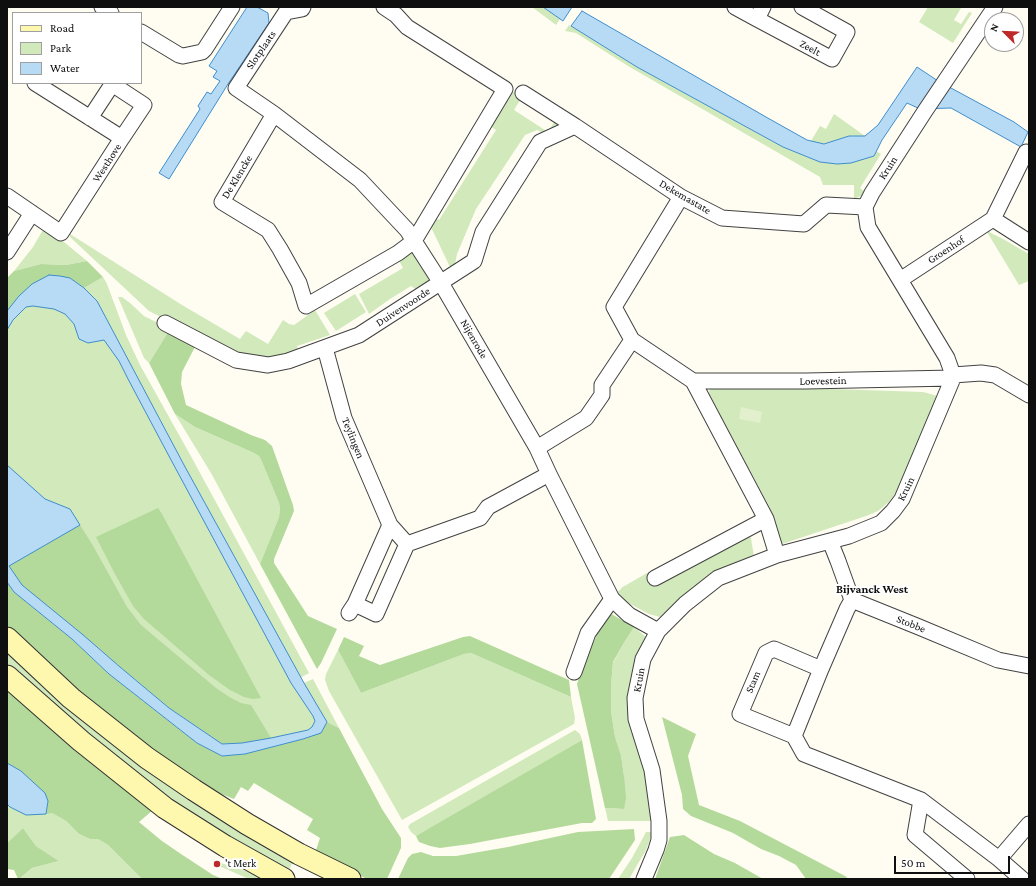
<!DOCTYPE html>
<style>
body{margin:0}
#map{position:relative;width:1036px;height:886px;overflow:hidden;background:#fffdf2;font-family:"Crimson Pro",serif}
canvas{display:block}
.frame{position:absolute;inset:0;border:8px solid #0f0f0f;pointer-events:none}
.legend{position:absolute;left:12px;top:12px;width:130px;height:72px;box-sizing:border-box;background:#fff;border:1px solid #9f9f9f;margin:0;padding:5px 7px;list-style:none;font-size:12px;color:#0f0f0f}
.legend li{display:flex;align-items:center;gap:8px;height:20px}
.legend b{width:20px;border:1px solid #9f9f9f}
.north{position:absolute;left:984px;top:12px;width:40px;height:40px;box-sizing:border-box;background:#fff;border:1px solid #9f9f9f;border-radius:50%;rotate:294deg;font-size:11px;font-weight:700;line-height:16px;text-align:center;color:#0f0f0f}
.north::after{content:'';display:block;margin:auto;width:14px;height:18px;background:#be2929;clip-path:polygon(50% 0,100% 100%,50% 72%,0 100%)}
.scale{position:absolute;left:894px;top:856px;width:116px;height:18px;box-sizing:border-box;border:2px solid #0f0f0f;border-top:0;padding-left:5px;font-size:12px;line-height:14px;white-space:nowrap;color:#0f0f0f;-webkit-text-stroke:3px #fff;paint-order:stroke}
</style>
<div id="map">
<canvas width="1036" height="886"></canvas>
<div class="frame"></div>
<ul class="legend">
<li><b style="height:5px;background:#fdf8ae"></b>Road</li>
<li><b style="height:11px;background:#d1e9bb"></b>Park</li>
<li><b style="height:11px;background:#b7dbf5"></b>Water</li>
</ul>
<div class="north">N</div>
<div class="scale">50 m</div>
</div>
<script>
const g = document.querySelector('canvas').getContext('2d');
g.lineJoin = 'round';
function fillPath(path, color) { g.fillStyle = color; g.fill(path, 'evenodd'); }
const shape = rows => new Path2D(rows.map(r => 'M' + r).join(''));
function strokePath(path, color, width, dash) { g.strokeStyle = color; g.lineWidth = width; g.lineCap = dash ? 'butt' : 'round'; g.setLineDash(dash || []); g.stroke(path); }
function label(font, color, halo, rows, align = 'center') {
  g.font = font + ' "Crimson Pro",serif'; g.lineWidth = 4; g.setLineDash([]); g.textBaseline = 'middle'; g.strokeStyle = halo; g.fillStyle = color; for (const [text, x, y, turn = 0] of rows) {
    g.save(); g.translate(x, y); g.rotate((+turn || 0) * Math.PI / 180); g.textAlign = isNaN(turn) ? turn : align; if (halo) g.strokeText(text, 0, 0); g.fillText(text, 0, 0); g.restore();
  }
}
fillPath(shape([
 [532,7,543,7,560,19,556,25],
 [928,7,959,7,961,8,954,20,961,24,969,12,972,13,953,43,919,22],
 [569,25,637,67,783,147,820,162,874,156,876,151,881,154,860,188,864,191,861,196,854,199,854,185,823,185,820,177,628,66,576,33,565,31],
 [512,91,522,97,514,110,548,132,554,122,559,126,545,134,537,130,525,135,476,209,457,254,455,264,450,267,429,223,433,217,439,220,496,130,490,126],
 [834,114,865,136,849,136,824,144,811,141,820,126,826,129],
 [44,228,64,242,87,261,66,265,41,264,14,271,33,247],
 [987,232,989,232,1003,239,1029,254,1029,281,1019,285],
 [70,234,182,305,240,339,246,331,268,344,283,320,289,324,294,325,315,310,330,335,297,346,299,351,260,359,238,356,149,311,70,237],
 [410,251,417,252,432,278,417,290,411,286,390,299,369,314,359,294,403,268,398,259],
 [103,277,107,284,126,335,140,365,193,460,309,673,300,678,304,683,313,679,339,728,327,722,303,739,245,754,7,582,7,293,84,288],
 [355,294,366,312,336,331,324,313],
 [118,297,122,297,130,303,144,316,170,329,149,363,144,358],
 [712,385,923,392,938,396,914,456,897,491,889,502,878,511,866,516,782,544,782,543,778,535,769,506,713,401,709,393,710,387],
 [175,414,195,427,254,453,259,456,262,462,279,503,280,509,279,517,260,564,211,473],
 [750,533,754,556,742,561,694,588,660,617,649,614,617,597,615,594,621,589,621,588,647,573,656,585],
 [634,627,646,637,633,670,631,681,629,699,644,764,655,821,608,821,605,808,623,809,624,776,621,755,615,737,611,711,611,686,613,663,625,641],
 [7,649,293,861,288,873,198,820,62,717,7,665],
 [338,650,361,693,464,654,471,653,571,697,575,718,574,724,402,820,329,691,325,680,326,674],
 [575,730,580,734,582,740,433,827,416,836,411,832,408,827,410,824],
 [7,804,10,807,52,813,66,821,79,834,90,839,98,839,108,845,142,879,19,879,32,868,59,861,36,846,23,828,7,843],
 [646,832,653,832,646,850,629,879,618,879,632,858],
 [221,863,255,874,263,879,249,879,219,866]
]), '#d1e9bb');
fillPath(shape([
 [87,261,103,277,84,288,70,278,19,296,7,311,7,278,14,271,41,264,66,265],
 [170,329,196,345,182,372,181,384,186,405,251,435,265,440,272,446,293,505,294,511,274,559,274,563,308,616,337,629,321,663,317,669,260,564,279,517,280,509,279,503,262,462,259,456,254,453,195,427,175,414,149,363],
 [158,508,162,514,261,698,253,699,244,697,230,690,209,675,144,619,133,606,115,574,96,537],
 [80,525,92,544,127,607,141,625,216,688,231,698,241,703,251,705,271,738,242,743,222,744,169,708,120,667,82,634,22,585,9,566],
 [7,582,14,592,72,639,109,674,197,743,222,756,245,754,303,739,321,733,327,722,339,728,382,809,401,838,401,848,387,879,367,879,315,853,320,838,307,830,313,819,254,783,248,791,241,787,234,799,201,786,92,702,7,630],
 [608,612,634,627,625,641,613,662,611,686,611,711,615,737,621,755,624,776,626,798,624,809,605,808,577,684,584,662],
 [470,636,569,680,571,697,471,653,464,654,361,693,338,650,344,637,364,646,359,656,380,665,463,637],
 [7,688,153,810,139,822,162,841,181,854,213,875,223,879,142,879,108,845,98,839,90,839,79,834,66,821,52,813,46,814,48,801,21,771,7,763],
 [662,717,696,734,688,756,699,805,740,821,847,877,846,879,806,879,796,865,779,856,761,849,733,833,691,816,683,809,682,795],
 [582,740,596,819,592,823,582,823,470,844,440,848,430,846,419,842,416,836],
 [23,828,36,846,59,861,32,868,19,879,18,879,14,870,7,869,7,843],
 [634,829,635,840,609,879,398,879,408,858,412,854,421,852,433,856,456,856,508,847,578,832],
 [684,835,714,854,735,863,763,879,655,879,670,837]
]), '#b4da9b');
fillPath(shape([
 [741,407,762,412,760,423,739,419]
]), '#e3f0cd');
const water = shape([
 [247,7,257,7,268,13,269,23,228,84,169,179,159,173,200,109,198,106,207,92,211,94,220,81,213,77,217,71,209,66,247,7],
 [543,7,572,7,563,21,543,7],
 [582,11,766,117,807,140,824,144,849,136,865,136,878,125,917,67,938,81,1014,122,1028,132,1021,147,951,108,920,109,907,103,882,140,874,156,851,163,837,164,820,162,783,147,637,67,571,26,582,11],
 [49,275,60,276,70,278,84,288,97,301,184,465,304,683,327,722,321,733,303,739,245,754,222,756,197,743,109,674,72,639,14,592,7,582,7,465,45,499,70,509,80,525,9,566,22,585,82,634,120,667,169,708,222,744,242,743,271,738,308,730,312,727,315,721,313,716,291,683,170,458,128,379,119,361,104,340,88,343,79,339,74,324,65,314,54,309,33,306,26,307,13,320,7,330,7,311,19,296,32,284,49,275],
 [7,763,21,771,45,793,48,801,46,814,26,815,10,807,7,804,7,763]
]);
fillPath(water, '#b7dbf5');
strokePath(water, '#3f8dcb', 1);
const minor = shape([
 [102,7,111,13],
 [303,7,302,9,286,12,236,88,274,114,360,180,407,230,441,283,537,448,549,474,612,599,629,615,658,631],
 [735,7,757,19,763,7],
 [757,19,832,59,847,32,802,7],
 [141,32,179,55,183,56,202,52,205,49,232,7],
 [112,84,144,105,122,138],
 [523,93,575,126,681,197,722,218,804,224,826,205,865,207],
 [274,114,222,202,268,230,280,249,299,283,306,306,398,253,414,241,505,89,407,27,396,15,384,7],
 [90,118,113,83],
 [7,196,61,233,122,138,35,83],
 [681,197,614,307,632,340,693,381,766,519,777,555],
 [993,219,1029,242],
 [7,252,32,213],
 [900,280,993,219,1026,152],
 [165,323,236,360,268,365,288,361,359,335,474,261,483,232,540,142,575,126],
 [325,348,344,418,390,525,407,544],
 [953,375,981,373,995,375,1029,395],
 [693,381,806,381,953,378],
 [537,448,586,418,602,395,602,385,632,340],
 [830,541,838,561,852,600,919,627,998,660,1029,666],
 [655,578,766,519],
 [852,600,847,609,821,669,794,736,804,754,921,800,999,859,1022,879],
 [355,604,376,614,407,544,480,518,488,507,549,474],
 [349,613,355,604,390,525],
 [574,672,588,633,612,599],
 [794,736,740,714,766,653,774,649,821,669],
 [921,800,915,835,967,879],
 [999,859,1029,824],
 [644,879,656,850,659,840,659,821,652,770,636,719,635,698,643,659,658,631,685,604,718,578,777,555,849,536,881,523,893,511,902,499,953,378,953,375,947,358,868,227,865,207,872,193,925,111,995,7]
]);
const secondary = shape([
 [7,638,71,698,147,758,194,790,247,824,299,854,350,879],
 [7,676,81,741,165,808,225,846,284,879]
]);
strokePath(minor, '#424242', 17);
strokePath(secondary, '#313131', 23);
strokePath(minor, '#fff', 15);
strokePath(secondary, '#fdf8ae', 21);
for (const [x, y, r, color] of [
 [217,864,4,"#be2929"]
]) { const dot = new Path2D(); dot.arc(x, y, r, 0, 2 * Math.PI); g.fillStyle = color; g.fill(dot); strokePath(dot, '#fff', 1.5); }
label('11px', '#0f0f0f', '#fff', [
 ["Zeelt",810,48,28],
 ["Slotplaats",261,50,-56],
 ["Westhove",107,163,-57],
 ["Kruin",888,168,-57],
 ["De Klencke",237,177,-59],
 ["Dekemastate",685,197,30],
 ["Groenhof",946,250,-33],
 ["Duivenvoorde",403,307,-33],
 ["Nijenrode",474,339,60],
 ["Loevestein",823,381,-1],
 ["Teylingen",353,438,68],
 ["Kruin",906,489,-64],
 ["Stobbe",911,624,22],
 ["Kruin",639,680,-79],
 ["Stam",753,682,-67]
]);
label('11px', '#0f0f0f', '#fff', [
 ["'t Merk",225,864]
], 'left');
label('bold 12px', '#0f0f0f', '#fff', [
 ["Bijvanck West",872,589]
]);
</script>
